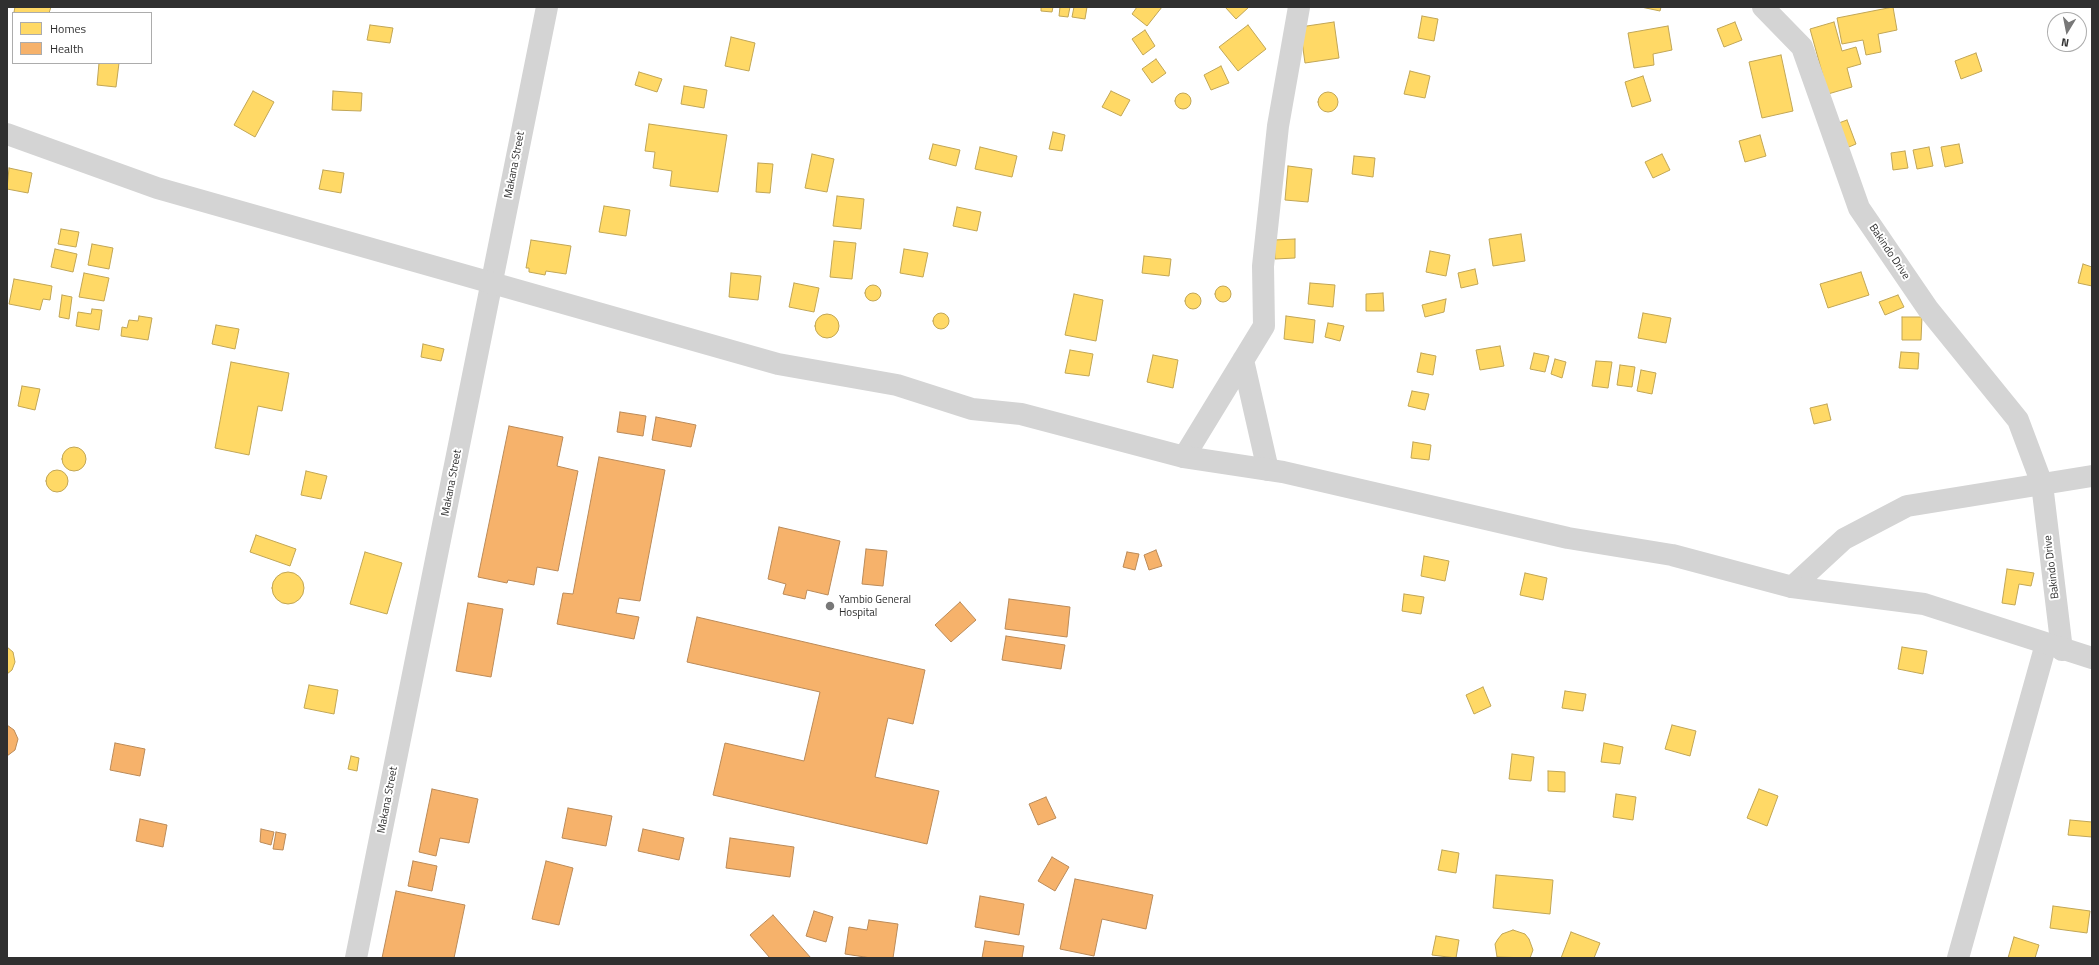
<!DOCTYPE html>
<style>
body{margin:0}
#map{position:relative;width:2099px;height:965px;overflow:hidden;background:#fff;font-family:"Titillium Web",sans-serif}
canvas{display:block}
.frame{position:absolute;inset:0;border:8px solid #303030;pointer-events:none}
.legend{position:absolute;left:12px;top:12px;width:140px;height:52px;box-sizing:border-box;background:#fff;border:1px solid #acacac;margin:0;padding:5px 7px;list-style:none;font-size:12px;color:#303030}
.legend li{display:flex;align-items:center;gap:8px;height:20px}
.legend b{width:20px;border:1px solid #acacac}
.north{position:absolute;left:2047px;top:12px;width:40px;height:40px;box-sizing:border-box;background:#fff;border:1px solid #acacac;border-radius:50%;rotate:190deg;font-size:11px;font-weight:700;line-height:16px;text-align:center;color:#303030}
.north::after{content:'';display:block;margin:auto;width:14px;height:18px;background:#787878;clip-path:polygon(50% 0,100% 100%,50% 72%,0 100%)}
</style>
<div id="map">
<canvas width="2099" height="965"></canvas>
<div class="frame"></div>
<ul class="legend">
<li><b style="height:11px;background:#ffd966"></b>Homes</li>
<li><b style="height:11px;background:#f6b26b"></b>Health</li>
</ul>
<div class="north">N</div>
</div>
<script>
const g = document.querySelector('canvas').getContext('2d');
g.lineJoin = 'round';
function fillPath(path, color) { g.fillStyle = color; g.fill(path, 'evenodd'); }
const shape = rows => new Path2D(rows.map(r => 'M' + r).join(''));
function strokePath(path, color, width, dash) { g.strokeStyle = color; g.lineWidth = width; g.lineCap = dash ? 'butt' : 'round'; g.setLineDash(dash || []); g.stroke(path); }
function label(font, color, halo, rows, align = 'center') {
  g.font = font + ' "Titillium Web",sans-serif'; g.lineWidth = 4; g.setLineDash([]); g.textBaseline = 'middle'; g.strokeStyle = halo; g.fillStyle = color; for (const [text, x, y, turn = 0] of rows) {
    g.save(); g.translate(x, y); g.rotate((+turn || 0) * Math.PI / 180); g.textAlign = isNaN(turn) ? turn : align; if (halo) g.strokeText(text, 0, 0); g.fillText(text, 0, 0); g.restore();
  }
}
const homes = shape([
 [15,7,51,7,49,13,17,13,14,12,15,7],
 [1041,7,1053,7,1052,12,1041,11,1041,7],
 [1060,7,1070,7,1068,17,1059,16,1060,7],
 [1074,7,1087,7,1085,19,1072,17,1074,7],
 [1137,7,1162,7,1147,26,1132,14,1137,7],
 [1225,7,1249,7,1236,19,1225,7],
 [1641,7,1661,7,1660,11,1641,7],
 [1893,7,1897,30,1878,34,1881,52,1866,55,1863,40,1842,44,1837,18,1893,7],
 [1422,16,1438,19,1434,41,1418,38,1422,16],
 [1334,22,1339,58,1305,63,1300,27,1334,22],
 [1735,22,1742,40,1724,47,1717,29,1735,22],
 [1834,22,1842,51,1856,47,1861,64,1847,68,1852,87,1828,94,1810,29,1834,22],
 [370,25,393,28,390,43,367,40,370,25],
 [1248,25,1266,49,1238,71,1219,47,1248,25],
 [1668,26,1672,50,1653,54,1654,65,1634,68,1628,33,1668,26],
 [1145,30,1155,46,1143,55,1132,39,1145,30],
 [731,37,755,43,749,71,725,66,731,37],
 [1976,53,1982,71,1961,79,1955,61,1976,53],
 [1781,55,1793,111,1762,118,1749,62,1781,55],
 [1156,59,1166,73,1152,83,1142,69,1156,59],
 [99,63,119,63,116,87,97,85,99,63],
 [1221,66,1229,83,1211,90,1204,75,1221,66],
 [1410,71,1430,76,1425,98,1404,94,1410,71],
 [639,72,662,79,657,92,635,85,639,72],
 [1643,76,1651,101,1632,107,1625,82,1643,76],
 [684,86,707,90,704,108,681,104,684,86],
 [253,91,274,102,255,137,234,125,253,91],
 [333,91,362,93,361,111,332,110,333,91],
 [1111,91,1130,100,1121,116,1102,107,1111,91],
 '1318 102a10 10 0 1 1 20 0a10 10 0 1 1-20 0Z',
 '1175 101a8 8 0 1 1 16 0a8 8 0 1 1-16 0Z',
 [1847,120,1856,144,1844,149,1836,124,1847,120],
 [649,124,727,135,718,192,670,186,672,171,653,168,655,152,645,151,649,124],
 [1053,132,1065,135,1062,151,1049,149,1053,132],
 [1760,135,1766,156,1745,162,1739,141,1760,135],
 [933,144,960,150,956,166,929,159,933,144],
 [1959,144,1963,163,1945,167,1941,147,1959,144],
 [980,147,1017,156,1012,177,975,169,980,147],
 [1929,147,1933,166,1917,169,1913,150,1929,147],
 [1905,151,1908,168,1893,170,1891,153,1905,151],
 [812,154,834,159,827,192,805,188,812,154],
 [1662,154,1670,170,1653,178,1645,162,1662,154],
 [1354,156,1375,158,1373,177,1352,174,1354,156],
 [758,163,773,164,770,193,756,192,758,163],
 [1288,166,1312,169,1308,202,1285,200,1288,166],
 [9,168,32,173,28,193,7,189,9,168],
 [323,170,344,173,341,193,319,189,323,170],
 [837,196,864,199,861,229,833,226,837,196],
 [604,206,630,210,626,236,599,232,604,206],
 [957,207,981,212,977,231,953,226,957,207],
 [61,229,79,232,76,247,58,244,61,229],
 [1521,234,1525,261,1493,266,1489,239,1521,234],
 [1295,239,1295,258,1275,259,1274,240,1295,239],
 [531,240,571,246,566,274,546,271,545,275,529,272,529,268,526,268,531,240],
 [834,241,856,243,852,279,830,277,834,241],
 [92,244,113,248,109,269,88,265,92,244],
 [55,249,77,254,73,272,51,267,55,249],
 [904,249,928,253,923,277,900,273,904,249],
 [1430,251,1450,255,1446,276,1426,272,1430,251],
 [1144,256,1171,259,1169,276,1142,273,1144,256],
 [2083,264,2092,267,2092,286,2078,283,2083,264],
 [1475,269,1478,284,1461,288,1458,273,1475,269],
 [1861,272,1869,295,1828,308,1820,284,1861,272],
 [84,273,109,278,104,301,79,297,84,273],
 [731,273,761,276,758,300,729,297,731,273],
 [14,279,52,286,50,300,43,299,40,310,9,304,14,279],
 [794,283,819,288,814,312,789,307,794,283],
 [1310,283,1335,285,1333,307,1308,304,1310,283],
 '865 293a8 8 0 1 1 16 0a8 8 0 1 1-16 0Z',
 '1215 294a8 8 0 1 1 16 0a8 8 0 1 1-16 0Z',
 [1383,293,1384,311,1366,311,1366,294,1383,293],
 '1185 301a8 8 0 1 1 16 0a8 8 0 1 1-16 0Z',
 [1074,294,1103,300,1096,341,1065,335,1074,294],
 [62,295,72,297,69,319,59,317,62,295],
 [1898,295,1904,307,1885,315,1879,302,1898,295],
 [1446,299,1444,312,1425,317,1422,305,1446,299],
 [92,309,102,310,99,330,76,326,78,312,91,314,92,309],
 '933 321a8 8 0 1 1 16 0a8 8 0 1 1-16 0Z',
 [1643,313,1671,318,1666,343,1638,338,1643,313],
 '815 326a12 12 0 1 1 24 0a12 12 0 1 1-24 0Z',
 [139,316,152,318,148,340,121,336,122,327,127,328,129,320,138,321,139,316],
 [1286,316,1315,320,1313,343,1284,339,1286,316],
 [1902,317,1922,317,1921,340,1902,340,1902,317],
 [1328,323,1344,326,1340,341,1325,337,1328,323],
 [216,325,239,329,235,349,212,344,216,325],
 [423,344,444,349,441,361,421,357,423,344],
 [1500,346,1504,366,1480,370,1476,350,1500,346],
 [1070,350,1093,354,1089,376,1065,373,1070,350],
 [1901,352,1919,353,1918,369,1899,368,1901,352],
 [1421,353,1436,356,1433,375,1417,372,1421,353],
 [1534,353,1549,356,1545,372,1530,369,1534,353],
 [1153,355,1178,360,1173,388,1147,382,1153,355],
 [1555,359,1566,362,1562,378,1551,374,1555,359],
 [1596,361,1612,362,1608,388,1592,386,1596,361],
 [231,362,289,373,282,411,258,406,249,455,215,448,231,362],
 [1620,365,1635,367,1632,387,1617,385,1620,365],
 [1641,370,1656,373,1652,394,1637,391,1641,370],
 [22,386,40,389,35,410,18,406,22,386],
 [1412,391,1429,394,1425,410,1408,406,1412,391],
 [1827,404,1831,420,1814,424,1810,408,1827,404],
 [1413,442,1431,445,1429,460,1411,458,1413,442],
 '62 459a12 12 0 1 1 24 0a12 12 0 1 1-24 0Z',
 '46 481a11 11 0 1 1 22 0a11 11 0 1 1-22 0Z',
 [306,471,327,476,321,499,301,495,306,471],
 [256,535,296,549,290,566,250,552,256,535],
 [365,552,402,563,387,614,350,604,365,552],
 [1424,556,1449,561,1445,581,1421,576,1424,556],
 [2007,569,2034,573,2031,586,2019,584,2015,605,2002,603,2007,569],
 '272 588a16 16 0 1 1 32 0a16 16 0 1 1-32 0Z',
 [1525,573,1547,578,1543,600,1520,595,1525,573],
 [1404,594,1424,597,1421,614,1402,611,1404,594],
 [7,647,13,652,15,662,12,670,7,674,7,647],
 [1902,647,1927,651,1923,674,1898,669,1902,647],
 [309,685,338,690,334,714,304,708,309,685],
 [1483,687,1491,706,1474,714,1466,695,1483,687],
 [1565,691,1586,694,1583,711,1562,708,1565,691],
 [1672,725,1696,731,1690,756,1665,749,1672,725],
 [1604,743,1623,747,1620,764,1601,762,1604,743],
 [1512,754,1534,757,1531,781,1509,779,1512,754],
 [351,756,359,758,357,771,348,769,351,756],
 [1548,771,1565,772,1565,792,1548,791,1548,771],
 [1759,789,1778,796,1767,826,1747,818,1759,789],
 [1616,794,1636,797,1633,820,1613,817,1616,794],
 [2070,820,2092,822,2092,837,2068,835,2070,820],
 [1442,850,1459,853,1456,873,1438,870,1442,850],
 [1496,875,1553,880,1550,914,1493,908,1496,875],
 [2053,906,2090,911,2087,933,2050,928,2053,906],
 [1513,930,1525,934,1529,939,1533,950,1530,958,1497,957,1495,944,1498,939,1502,934,1513,930],
 [1571,932,1600,943,1594,958,1561,958,1571,932],
 [1436,936,1459,940,1456,958,1432,955,1436,936],
 [2014,937,2039,945,2035,958,2008,958,2014,937]
]);
fillPath(homes, '#ffd966');
strokePath(homes, '#c1a656', 1);
const health = shape([
 [620,412,646,416,643,436,617,432,620,412],
 [656,417,696,425,691,447,652,440,656,417],
 [509,426,563,437,557,466,578,471,558,571,537,567,534,585,508,580,507,583,478,577,509,426],
 [599,457,665,470,640,601,619,598,616,613,639,617,634,639,557,624,563,593,573,594,599,457],
 [779,527,840,541,828,595,807,590,805,599,783,594,786,584,768,579,779,527],
 [866,549,887,551,883,586,862,584,866,549],
 [1156,550,1162,566,1149,570,1144,555,1156,550],
 [1127,552,1139,554,1135,570,1123,567,1127,552],
 [1009,599,1070,607,1067,637,1005,629,1009,599],
 [960,602,976,620,951,642,935,625,960,602],
 [468,603,503,609,491,677,456,671,468,603],
 [697,617,925,670,913,724,888,718,875,777,939,791,927,844,713,795,725,743,804,761,820,692,687,662,697,617],
 [1006,636,1065,645,1061,669,1002,660,1006,636],
 [7,725,14,730,18,739,15,750,7,756,7,725],
 [115,743,145,749,140,776,110,770,115,743],
 [432,789,478,799,469,843,440,838,436,856,419,852,432,789],
 [1046,797,1056,818,1038,825,1029,804,1046,797],
 [568,808,612,816,606,846,562,838,568,808],
 [140,819,167,825,163,847,136,841,140,819],
 [261,829,274,832,271,845,260,842,261,829],
 [643,829,684,838,679,860,638,851,643,829],
 [276,832,286,834,283,850,273,849,276,832],
 [730,838,794,847,790,877,726,868,730,838],
 [1052,857,1069,867,1055,891,1038,881,1052,857],
 [413,861,437,866,432,891,408,886,413,861],
 [546,861,573,868,559,925,532,919,546,861],
 [1075,879,1153,895,1146,929,1102,919,1094,956,1060,949,1075,879],
 [396,891,465,905,454,958,382,958,396,891],
 [980,896,1024,904,1019,935,975,927,980,896],
 [814,911,833,917,826,942,806,936,814,911],
 [773,915,811,958,770,958,750,935,773,915],
 [869,920,898,924,893,958,871,958,845,954,849,927,867,930,869,920],
 [985,941,1024,946,1022,958,982,958,985,941]
]);
fillPath(health, '#f6b26b');
strokePath(health, '#bb8b59', 1);
strokePath(shape([
 [1763,7,1802,47,1859,208,1928,309,2018,420,2042,484,2062,650],
 [1243,360,1268,470],
 [1184,457,1264,326,1263,266,1278,126,1299,7],
 [1792,587,1844,539,1907,506,2092,476],
 [356,958,547,7],
 [1958,958,2046,644]
]), '#d4d4d4', 22);
strokePath(shape([
 [7,134,157,188,778,364,897,385,972,409,1021,414,1184,457,1283,472,1568,538,1672,555,1792,587,1924,604,2092,658]
]), '#d4d4d4', 22);
for (const [x, y, r, color] of [
 [830,606,5,"#787878"]
]) { const dot = new Path2D(); dot.arc(x, y, r, 0, 2 * Math.PI); g.fillStyle = color; g.fill(dot); strokePath(dot, '#fff', 1.5); }
label('11px', '#303030', '#fff', [
 ["Makana Street",515,165,-79],
 ["Bakindo Drive",1889,252,56],
 ["Makana Street",452,483,-79],
 ["Bakindo Drive",2052,567,-97],
 ["Makana Street",388,800,-79]
]);
label('11px', '#303030', '#fff', [
 ["Yambio General",839,600],
 ["Hospital",839,613]
], 'left');
</script>
